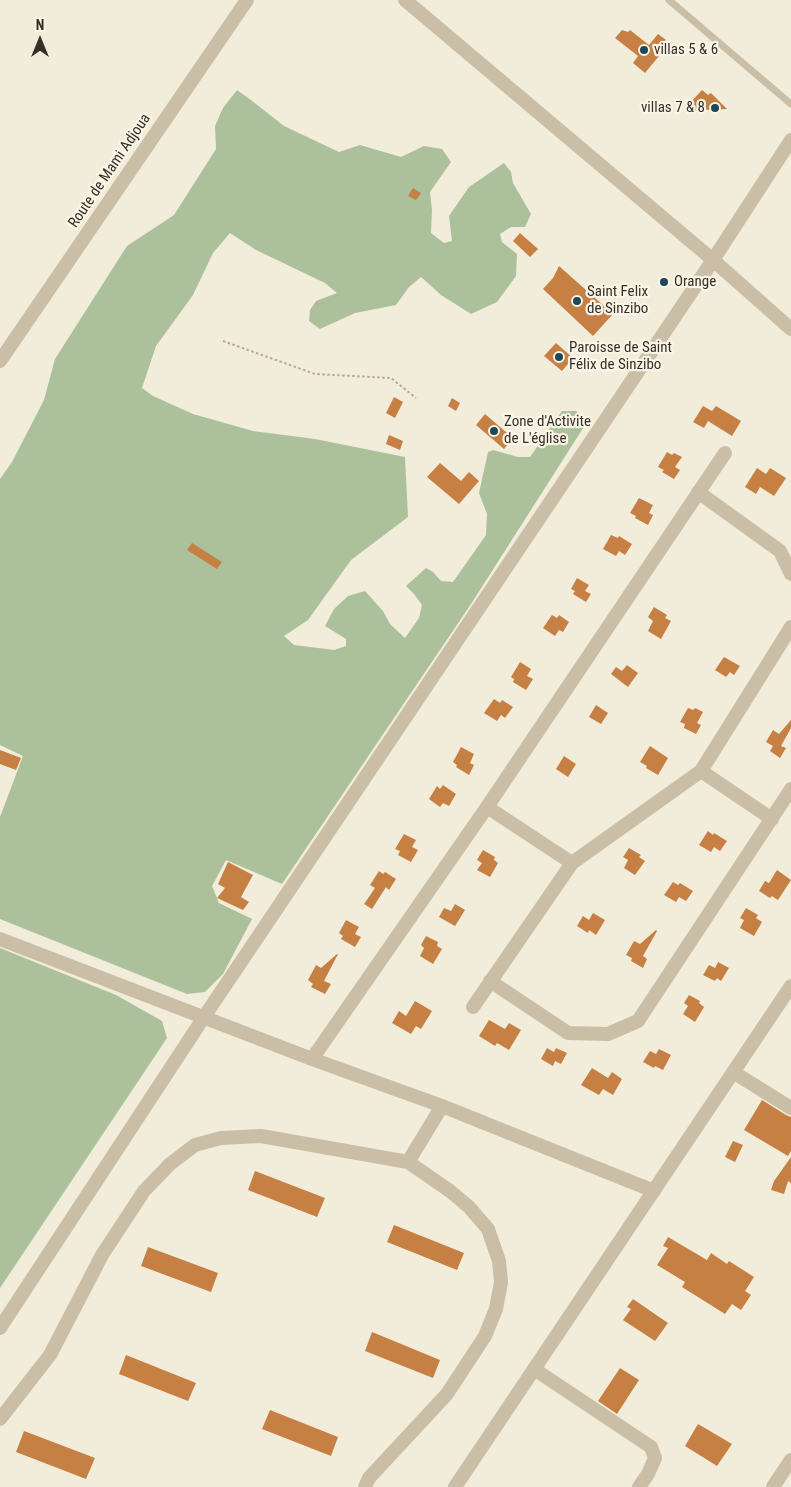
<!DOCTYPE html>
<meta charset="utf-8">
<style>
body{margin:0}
#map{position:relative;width:791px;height:1487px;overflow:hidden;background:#f2ecdb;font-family:"Roboto Condensed",sans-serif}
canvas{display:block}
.north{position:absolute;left:15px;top:15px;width:50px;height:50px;-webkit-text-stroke:4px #faf5e7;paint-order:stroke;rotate:0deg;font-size:14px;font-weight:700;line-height:20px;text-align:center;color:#362f27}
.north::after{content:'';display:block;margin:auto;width:18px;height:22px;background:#362f27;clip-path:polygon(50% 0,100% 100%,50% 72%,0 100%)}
</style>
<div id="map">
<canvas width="791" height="1487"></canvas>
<div class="north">N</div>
</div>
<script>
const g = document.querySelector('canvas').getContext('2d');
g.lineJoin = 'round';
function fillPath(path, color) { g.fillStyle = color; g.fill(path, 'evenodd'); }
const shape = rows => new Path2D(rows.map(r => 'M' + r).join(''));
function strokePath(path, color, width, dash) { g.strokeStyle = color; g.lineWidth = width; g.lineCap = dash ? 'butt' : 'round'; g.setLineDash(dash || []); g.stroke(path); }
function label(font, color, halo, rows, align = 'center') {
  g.font = font + ' "Roboto Condensed",sans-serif'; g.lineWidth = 4.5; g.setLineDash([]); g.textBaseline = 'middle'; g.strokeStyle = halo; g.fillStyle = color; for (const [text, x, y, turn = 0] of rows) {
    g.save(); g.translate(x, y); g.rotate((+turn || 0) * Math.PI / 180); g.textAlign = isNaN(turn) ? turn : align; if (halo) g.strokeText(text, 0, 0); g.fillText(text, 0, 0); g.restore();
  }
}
fillPath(shape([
 [237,90,251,100,284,126,339,152,360,145,401,157,424,146,442,149,451,162,430,192,432,210,431,233,444,243,452,241,449,216,469,187,504,163,511,172,513,183,531,214,525,227,511,227,500,234,502,242,517,254,516,276,497,302,471,314,441,295,421,277,409,287,396,305,355,313,320,329,309,321,310,310,316,301,337,293,325,283,256,250,230,233,213,253,193,295,156,346,142,388,153,396,193,414,253,431,315,439,405,457,408,517,351,560,308,620,284,636,294,645,334,650,346,646,346,639,325,626,334,609,348,596,365,591,383,611,390,624,405,638,419,618,422,605,414,594,406,586,426,568,433,572,441,581,453,582,486,535,487,514,479,493,488,452,493,450,518,457,530,457,562,411,576,411,587,422,471,604,282,884,226,860,212,886,219,903,252,919,223,974,205,992,187,994,0,919,0,817,23,756,0,745,0,479,12,462,44,400,55,359,127,246,174,215,216,149,215,126,223,108],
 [0,948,116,995,162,1021,167,1038,0,1288]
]), '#acc19b');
fillPath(shape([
 [622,30,628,32,630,30,649,45,658,34,666,40,656,53,659,56,645,73,633,63,638,56,615,38],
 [702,90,708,95,711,93,727,109,704,110,700,106,696,111,689,104],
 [413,188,421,193,416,200,408,196],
 [520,233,538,249,530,257,513,241],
 [559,266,613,314,593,336,543,289,553,278],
 [556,343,573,358,562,371,544,356],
 [394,397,403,402,395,418,386,413],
 [452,398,460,403,456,411,448,406],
 [703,406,712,411,716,406,741,421,732,436,708,421,704,428,693,422],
 [485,414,513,438,504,449,476,425],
 [389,435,403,441,400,450,386,444],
 [667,452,672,455,674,453,682,457,675,467,680,470,674,479,662,472,664,470,658,467],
 [440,463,461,481,469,472,479,481,459,504,427,477],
 [757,468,766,474,770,468,786,478,774,496,760,487,756,494,745,487],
 [639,498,653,505,649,513,653,515,648,525,635,518,636,516,630,513],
 [611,535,618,538,619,536,632,544,625,555,619,551,616,556,603,549],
 [192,543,222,562,217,569,187,550],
 [577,578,589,585,585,591,591,594,586,602,573,594,575,591,571,589],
 [654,607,667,615,665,618,671,621,661,639,648,631,653,621,648,617],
 [552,615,557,618,559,615,569,622,563,632,559,630,555,636,543,628],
 [724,657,740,666,734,675,730,672,726,677,715,670],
 [520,662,531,669,527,676,533,679,526,690,513,682,514,679,511,677],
 [627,665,638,673,628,687,611,674,616,667,622,671],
 [494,699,500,703,502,700,513,707,505,718,501,715,497,721,484,713],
 [596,705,608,713,601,724,589,717],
 [688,708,693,710,695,708,703,712,697,723,701,725,696,734,684,728,685,724,680,722],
 [791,720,791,728,781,746,786,748,780,758,770,751,773,746,766,742,773,730,779,734],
 [650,746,668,758,658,775,646,768,647,766,640,762],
 [461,747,474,754,470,763,474,765,469,775,456,767,457,765,453,762],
 [0,750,21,758,16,770,0,764],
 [564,756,576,764,568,777,556,769],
 [443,785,456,794,449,806,443,803,440,807,429,799,437,786,440,789],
 [708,831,713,835,714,833,727,841,720,851,714,847,711,852,699,845],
 [404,834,416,840,412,847,418,850,411,862,398,855,400,851,395,849],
 [629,848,641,855,639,857,645,861,635,875,624,868,628,860,623,857],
 [483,850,495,857,494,860,498,863,490,877,477,870,482,863,477,860],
 [228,862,253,875,241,897,249,902,243,910,217,898,225,888,218,884],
 [777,870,791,880,778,900,772,896,770,898,759,891,765,881,769,883],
 [379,871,383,874,385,872,396,879,389,890,386,887,372,909,364,904,375,888,370,885],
 [673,882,678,885,680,883,693,891,686,901,679,897,676,902,664,895],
 [455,904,465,910,455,926,439,917,444,908,451,911],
 [746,908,758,915,756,918,762,922,754,936,740,928,744,920,740,918],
 [593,913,605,920,596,935,589,930,588,933,577,926,583,916,589,920],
 [346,920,359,927,355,934,361,937,355,947,341,939,343,936,339,933],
 [656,930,657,931,643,956,647,959,643,968,631,961,632,958,626,955,634,941,640,944],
 [426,936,438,942,437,946,442,949,433,964,420,956,424,948,421,945],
 [337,954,338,954,324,981,331,984,325,994,311,987,313,984,308,980,316,965,321,968],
 [718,962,729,968,721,981,717,978,715,981,703,975,709,965,715,968],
 [689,995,700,1001,699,1003,704,1007,695,1022,683,1014,688,1006,684,1003],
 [415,1001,432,1011,421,1029,416,1026,411,1034,392,1023,399,1011,406,1016],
 [489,1020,505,1029,509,1023,521,1030,509,1050,497,1043,495,1046,479,1036],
 [547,1048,554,1052,556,1048,567,1053,561,1064,555,1061,553,1066,541,1059],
 [659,1049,671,1055,663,1070,655,1066,654,1068,643,1062,650,1051,656,1054],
 [592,1068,608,1078,612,1072,622,1079,613,1095,603,1089,599,1095,581,1085],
 [762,1100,786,1115,791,1117,791,1151,788,1156,744,1130],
 [733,1141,743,1145,735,1162,725,1157],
 [791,1157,791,1183,788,1181,784,1194,771,1190,774,1181],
 [255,1171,325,1198,317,1217,248,1190],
 [394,1225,464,1253,457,1270,387,1242],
 [668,1237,707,1260,711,1253,727,1264,729,1261,754,1277,745,1291,751,1295,741,1310,732,1304,725,1314,682,1287,685,1282,657,1265,668,1248,663,1246],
 [148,1247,218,1273,211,1292,141,1266],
 [633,1299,668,1323,655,1341,623,1320,631,1309,627,1307],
 [372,1332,440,1360,433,1378,365,1351],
 [126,1355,196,1383,188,1401,119,1374],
 [620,1368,639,1380,617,1414,598,1401],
 [270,1410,338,1437,331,1456,262,1429],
 [698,1424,732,1444,717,1466,685,1446],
 [24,1431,95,1458,86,1479,16,1452]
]), '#c78043');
strokePath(shape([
 [223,341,315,374,391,378,416,398]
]), '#b6a991', 2, [2.5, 2.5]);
strokePath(shape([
 [669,0,791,104]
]), '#cabea7', 7);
strokePath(shape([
 [405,0,713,260,791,329],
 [698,492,780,551,791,574],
 [701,771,772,819],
 [487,807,572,863],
 [0,939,312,1059,442,1106,654,1191],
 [490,981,568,1033,608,1034,638,1021,791,789],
 [473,1007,572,863,701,771,791,627],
 [312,1059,487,807,725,453],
 [733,1072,791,1108],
 [408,1162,442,1106],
 [0,1328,204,1017,713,260,791,140],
 [534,1369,651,1447,655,1458,648,1474,639,1487],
 [0,1419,50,1355,102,1255,144,1191,170,1164,195,1145,221,1138,261,1136,408,1162,450,1191,469,1207,488,1229,499,1261,501,1282,496,1309,485,1336,447,1394,369,1478,365,1487],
 [455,1487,791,986],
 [773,1487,791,1460]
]), '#cabea7', 14);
strokePath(shape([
 [0,361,247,0]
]), '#cabea7', 14);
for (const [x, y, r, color] of [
 [644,50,5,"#1c4858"],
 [715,108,5,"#1c4858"],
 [664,282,5,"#1c4858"],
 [577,301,5,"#1c4858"],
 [559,357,5,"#1c4858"],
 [494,431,5,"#1c4858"]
]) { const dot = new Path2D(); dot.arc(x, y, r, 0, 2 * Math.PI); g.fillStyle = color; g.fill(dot); strokePath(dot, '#faf5e7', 2); }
label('15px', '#362f27', '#faf5e7', [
 ["villas 5 & 6",654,50],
 ["villas 7 & 8",705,108,"right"],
 ["Orange",674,282],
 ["Saint Felix",587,292],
 ["de Sinzibo",587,309],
 ["Paroisse de Saint",569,348],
 ["Félix de Sinzibo",569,365],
 ["Zone d'Activite",504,422],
 ["de L'église",504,439]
], 'left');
label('15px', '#362f27', '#faf5e7', [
 ["Route de Mami Adjoua",110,171,-56]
]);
</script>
